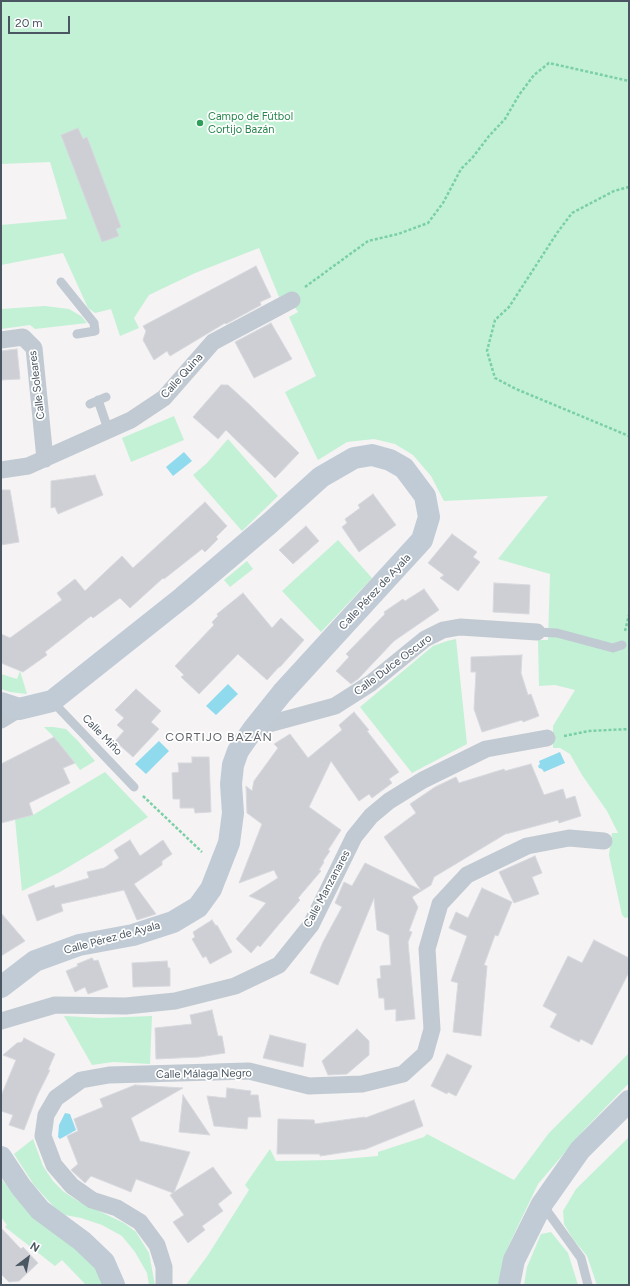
<!DOCTYPE html>
<meta charset="utf-8">
<style>
body{margin:0}
#map{position:relative;width:630px;height:1286px;overflow:hidden;background:#f5f3f3;font-family:Figtree,sans-serif}
canvas{display:block}
.frame{position:absolute;inset:0;border:2px solid #4a5661;pointer-events:none}
.north{position:absolute;left:8px;top:1238px;width:40px;height:40px;-webkit-text-stroke:3px #fff;paint-order:stroke;rotate:32deg;font-size:11px;font-weight:700;line-height:16px;text-align:center;color:#4a5661}
.north::after{content:'';display:block;margin:auto;width:14px;height:18px;background:#4a5661;clip-path:polygon(50% 0,100% 100%,50% 72%,0 100%)}
.scale{position:absolute;left:8px;top:16px;width:62px;height:18px;box-sizing:border-box;border:2px solid #4a5661;border-top:0;padding-left:5px;font-size:12px;line-height:14px;white-space:nowrap;color:#4a5661;-webkit-text-stroke:3px #fff;paint-order:stroke}
</style>
<div id="map">
<canvas width="630" height="1286"></canvas>
<div class="frame"></div>
<div class="north">N</div>
<div class="scale">20 m</div>
</div>
<script>
const g = document.querySelector('canvas').getContext('2d');
g.lineJoin = 'round';
function fillPath(path, color) { g.fillStyle = color; g.fill(path, 'evenodd'); }
const shape = rows => new Path2D(rows.map(r => 'M' + r).join(''));
function strokePath(path, color, width, dash) { g.strokeStyle = color; g.lineWidth = width; g.lineCap = dash ? 'butt' : 'round'; g.setLineDash(dash || []); g.stroke(path); }
function label(font, color, halo, rows, align = 'center') {
  g.font = font + ' Figtree,sans-serif'; g.lineWidth = 3.5; g.setLineDash([]); g.textBaseline = 'middle'; g.strokeStyle = halo; g.fillStyle = color; for (const [text, x, y, turn = 0] of rows) {
    g.save(); g.translate(x, y); g.rotate((+turn || 0) * Math.PI / 180); g.textAlign = isNaN(turn) ? turn : align; if (halo) g.strokeText(text, 0, 0); g.fillText(text, 0, 0); g.restore();
  }
}
fillPath(shape([
 [1,1,629,1,629,917,625,918,622,915,609,855,612,833,618,833,607,811,582,775,570,754,560,748,553,748,553,726,575,690,555,685,539,686,538,640,548,640,550,574,498,559,548,496,444,501,431,476,413,455,395,444,374,439,347,442,318,460,285,392,316,376,289,317,298,312,287,294,279,297,259,248,195,273,149,295,134,318,139,328,120,336,111,309,95,313,88,308,63,253,1,265,1,225,67,219,50,162,1,164],
 [45,306,69,309,81,316,87,323,35,329,30,325,1,329,1,309],
 [174,416,184,440,131,462,122,438],
 [228,439,278,496,242,531,193,475,207,463],
 [338,540,372,578,321,632,282,591],
 [247,561,253,569,230,587,224,580],
 [456,639,467,744,412,773,360,707,433,646,447,641],
 [20,671,27,694,10,692,1,689,1,674,17,679],
 [44,727,53,727,66,729,78,741,95,761,80,770,75,763,54,737],
 [105,772,148,817,102,847,60,872,22,891,15,819,33,815],
 [64,1016,101,1018,152,1016,150,1064,113,1062,92,1065],
 [629,1053,629,1083,584,1130,538,1184,508,1247,498,1285,186,1285,208,1255,249,1190,245,1185,270,1149,276,1161,332,1160,378,1156,378,1152,424,1137,427,1134,514,1180,549,1133],
 [629,1137,629,1285,597,1285,587,1256,573,1239,564,1224,563,1211,576,1189],
 [33,1139,43,1166,53,1181,64,1192,78,1201,124,1223,136,1232,149,1253,155,1285,149,1285,147,1273,135,1252,122,1236,102,1225,81,1218,65,1215,54,1207,34,1185,14,1154],
 [1,1178,16,1198,72,1244,91,1262,105,1285,86,1285,62,1260,55,1266,5,1227,7,1225,1,1217],
 [551,1232,568,1253,578,1285,524,1285,527,1267,541,1234]
]), '#c3f1d5');
fillPath(shape([
 [184,452,192,461,173,476,166,467],
 [228,684,238,694,216,715,206,706],
 [159,741,169,751,146,774,135,764],
 [560,752,565,763,544,772,542,769,539,768,538,766,540,764,539,761],
 [65,1113,70,1114,76,1130,60,1139,58,1137,59,1125]
]), '#90daee');
const building = shape([
 [78,128,83,139,87,137,121,227,116,229,119,236,102,242,61,135,78,128],
 [256,266,271,297,260,302,261,305,226,324,225,323,170,356,167,351,154,360,143,340,146,331,143,326,256,266],
 [271,323,292,359,254,378,235,342,271,323],
 [17,349,20,379,1,380,1,351,17,349],
 [221,385,228,385,251,406,299,453,275,478,226,430,218,439,193,417,221,385],
 [95,475,103,495,58,514,55,507,51,508,51,481,95,475],
 [1,490,10,490,19,542,1,545,1,490],
 [373,494,396,525,359,552,342,527,347,523,345,519,360,508,358,505,373,494],
 [205,502,227,526,216,537,218,539,205,552,202,549,164,579,163,578,130,608,120,598,93,618,91,616,45,652,47,655,23,672,1,663,1,634,10,638,62,600,57,593,75,579,85,591,122,556,133,568,205,502],
 [306,526,319,541,293,564,279,550,306,526],
 [452,534,477,552,473,557,480,562,458,591,440,578,444,575,428,563,452,534],
 [494,583,530,585,529,614,493,612,494,583],
 [424,589,439,610,394,641,358,679,351,684,336,671,349,657,346,654,385,614,384,612,403,599,405,601,424,589],
 [243,593,272,628,281,618,304,640,280,667,279,667,267,680,238,654,199,694,181,677,184,675,175,666,214,625,212,622,218,616,217,614,243,593],
 [522,655,521,673,528,695,531,694,539,716,523,722,522,720,482,732,474,709,476,672,471,672,471,657,522,655],
 [136,689,161,711,151,722,159,729,133,757,115,741,124,731,117,725,124,718,115,710,136,689],
 [354,712,369,730,367,731,399,772,389,779,392,783,372,798,369,794,359,801,331,761,309,807,341,830,328,850,330,851,323,861,324,862,319,870,321,871,298,898,300,900,280,923,260,947,258,945,251,953,236,939,266,903,249,896,278,878,274,870,239,883,262,824,247,813,246,786,252,791,254,781,278,748,274,744,290,734,308,758,342,730,339,725,354,712],
 [54,737,75,763,63,768,70,783,29,803,33,815,1,823,1,764,54,737],
 [192,757,209,757,211,812,195,813,194,808,180,808,180,799,173,799,172,773,179,772,178,763,192,763,192,757],
 [531,764,544,795,563,789,566,799,575,796,581,816,559,823,558,820,506,834,507,833,434,877,431,885,412,897,418,907,409,931,412,932,408,942,415,1019,396,1021,396,1009,385,1010,384,998,379,998,377,979,381,978,380,966,391,965,389,935,377,930,374,898,338,985,310,973,323,942,342,907,335,903,344,882,352,886,365,863,421,890,384,837,416,813,410,804,435,787,456,777,459,783,504,769,505,771,531,764],
 [130,840,140,856,163,840,172,854,162,861,162,865,134,884,156,914,137,920,124,890,61,904,63,911,37,921,28,895,54,885,55,888,89,878,87,872,104,868,119,858,114,850,130,840],
 [535,856,542,873,532,877,539,894,514,903,499,872,535,856],
 [482,888,512,902,498,936,495,935,484,965,487,966,481,1036,453,1032,458,983,451,981,467,936,449,928,456,912,468,918,482,888],
 [1,913,25,941,1,956,1,913],
 [212,920,216,926,217,925,232,952,210,964,206,956,203,958,192,939,195,937,193,932,212,920],
 [594,940,629,958,629,972,592,1045,581,1039,579,1042,550,1027,557,1014,543,1006,568,956,582,963,594,940],
 [92,958,94,961,98,960,108,987,88,994,85,987,75,992,66,971,78,966,77,964,92,958],
 [167,961,168,968,170,968,170,986,133,987,132,963,167,961],
 [212,1010,218,1036,222,1036,225,1053,199,1057,156,1059,155,1028,192,1024,190,1015,212,1010],
 [357,1029,369,1041,369,1055,347,1074,328,1075,322,1061,357,1029],
 [270,1035,306,1044,303,1067,263,1058,270,1035],
 [24,1038,55,1054,48,1070,50,1070,37,1096,24,1130,9,1125,13,1115,1,1111,1,1096,16,1060,3,1055,17,1043,22,1042,24,1038],
 [447,1054,472,1066,456,1096,448,1092,447,1094,431,1086,447,1054],
 [135,1085,183,1088,131,1118,140,1141,190,1152,174,1192,213,1167,232,1193,218,1204,223,1211,202,1226,205,1230,188,1243,173,1222,184,1215,170,1195,173,1193,136,1179,131,1192,91,1176,85,1183,71,1170,78,1164,67,1136,78,1131,74,1119,103,1107,100,1099,135,1085],
 [227,1088,251,1091,250,1095,258,1095,261,1117,248,1117,247,1129,214,1126,207,1096,226,1098,227,1088],
 [183,1095,210,1135,179,1132,183,1095],
 [414,1100,423,1126,366,1149,320,1156,320,1154,277,1154,278,1119,314,1120,315,1124,365,1117,365,1118,414,1100],
 [1,1228,21,1249,23,1247,38,1263,19,1281,9,1282,1,1274,1,1228]
]);
fillPath(building, '#cdcfd5');
strokePath(building, '#d7d9de', 1);
strokePath(shape([
 [629,187,614,191,572,213,557,233,509,307,495,320,487,351,495,378,516,389,629,436],
 [305,287,368,241,398,234,428,223,443,203,461,169,473,157,489,136,505,119,519,95,534,75,549,63,629,81],
 [625,631,629,615],
 [564,736,589,731,629,729],
 [143,796,202,852]
]), '#7ad0a6', 2.5, [3, 2]);
strokePath(shape([
 [61,282,94,323,95,331,77,334],
 [98,400,108,429],
 [90,404,106,397],
 [537,632,557,633,613,648,622,645],
 [52,701,134,787],
 [542,1204,581,1258,588,1285]
]), '#c1cad2', 9);
strokePath(shape([
 [1,340,23,337,34,348,45,459],
 [1,470,28,466,131,420,164,398,213,342,292,300],
 [1,720,19,709],
 [254,728,335,706,371,683,425,639,443,630,460,627,537,632],
 [1,1021,55,1005,126,1006,175,1001,235,986,279,965,311,925,354,837,371,816,389,801,423,780,486,749,547,738],
 [164,1285,164,1267,157,1245,140,1222,117,1208,92,1200,72,1186,54,1165,43,1136,46,1115,56,1098,81,1080,109,1075,249,1071,309,1086,362,1084,403,1074,425,1054,432,1029,427,949,440,904,467,875,527,846,569,838,604,841]
]), '#c1cad2', 17);
strokePath(shape([
 [1,703,19,709,52,701,183,597,270,523,321,477,354,458,372,455,390,460,404,468,425,496,429,517,422,540,282,693,254,728,238,751,233,765,231,784,233,813,229,843,211,889,198,907,173,922,133,935,79,945,35,961,1,987],
 [1,1157,21,1187,40,1210,82,1241,104,1262,114,1285],
 [509,1285,514,1260,542,1204,580,1150,629,1101]
]), '#c1cbd6', 22);
for (const [x, y, r, color] of [
 [200,123,4,"#2e9e5b"]
]) { const dot = new Path2D(); dot.arc(x, y, r, 0, 2 * Math.PI); g.fillStyle = color; g.fill(dot); strokePath(dot, '#fff', 1.5); }
label('11px', '#27864d', '#fff', [
 ["Campo de Fútbol",208,117],
 ["Cortijo Bazán",208,130]
], 'left');
label('11px', '#4a5661', '#fff', [
 ["Calle Quina",182,376,-48],
 ["Calle Soleares",37,385,-97],
 ["Calle Pérez de Ayala",375,592,-47],
 ["Calle Dulce Oscuro",393,665,-37],
 ["Calle Miño",102,735,46],
 ["Calle Manzanares",327,889,-62],
 ["Calle Pérez de Ayala",112,938,-15],
 ["Calle Málaga Negro",204,1074,-1]
]);
g.letterSpacing = '1px';
label('12px', '#5f6368', '#fff', [
 ["CORTIJO BAZÁN",219,737]
]);
g.letterSpacing = '0px';
</script>
